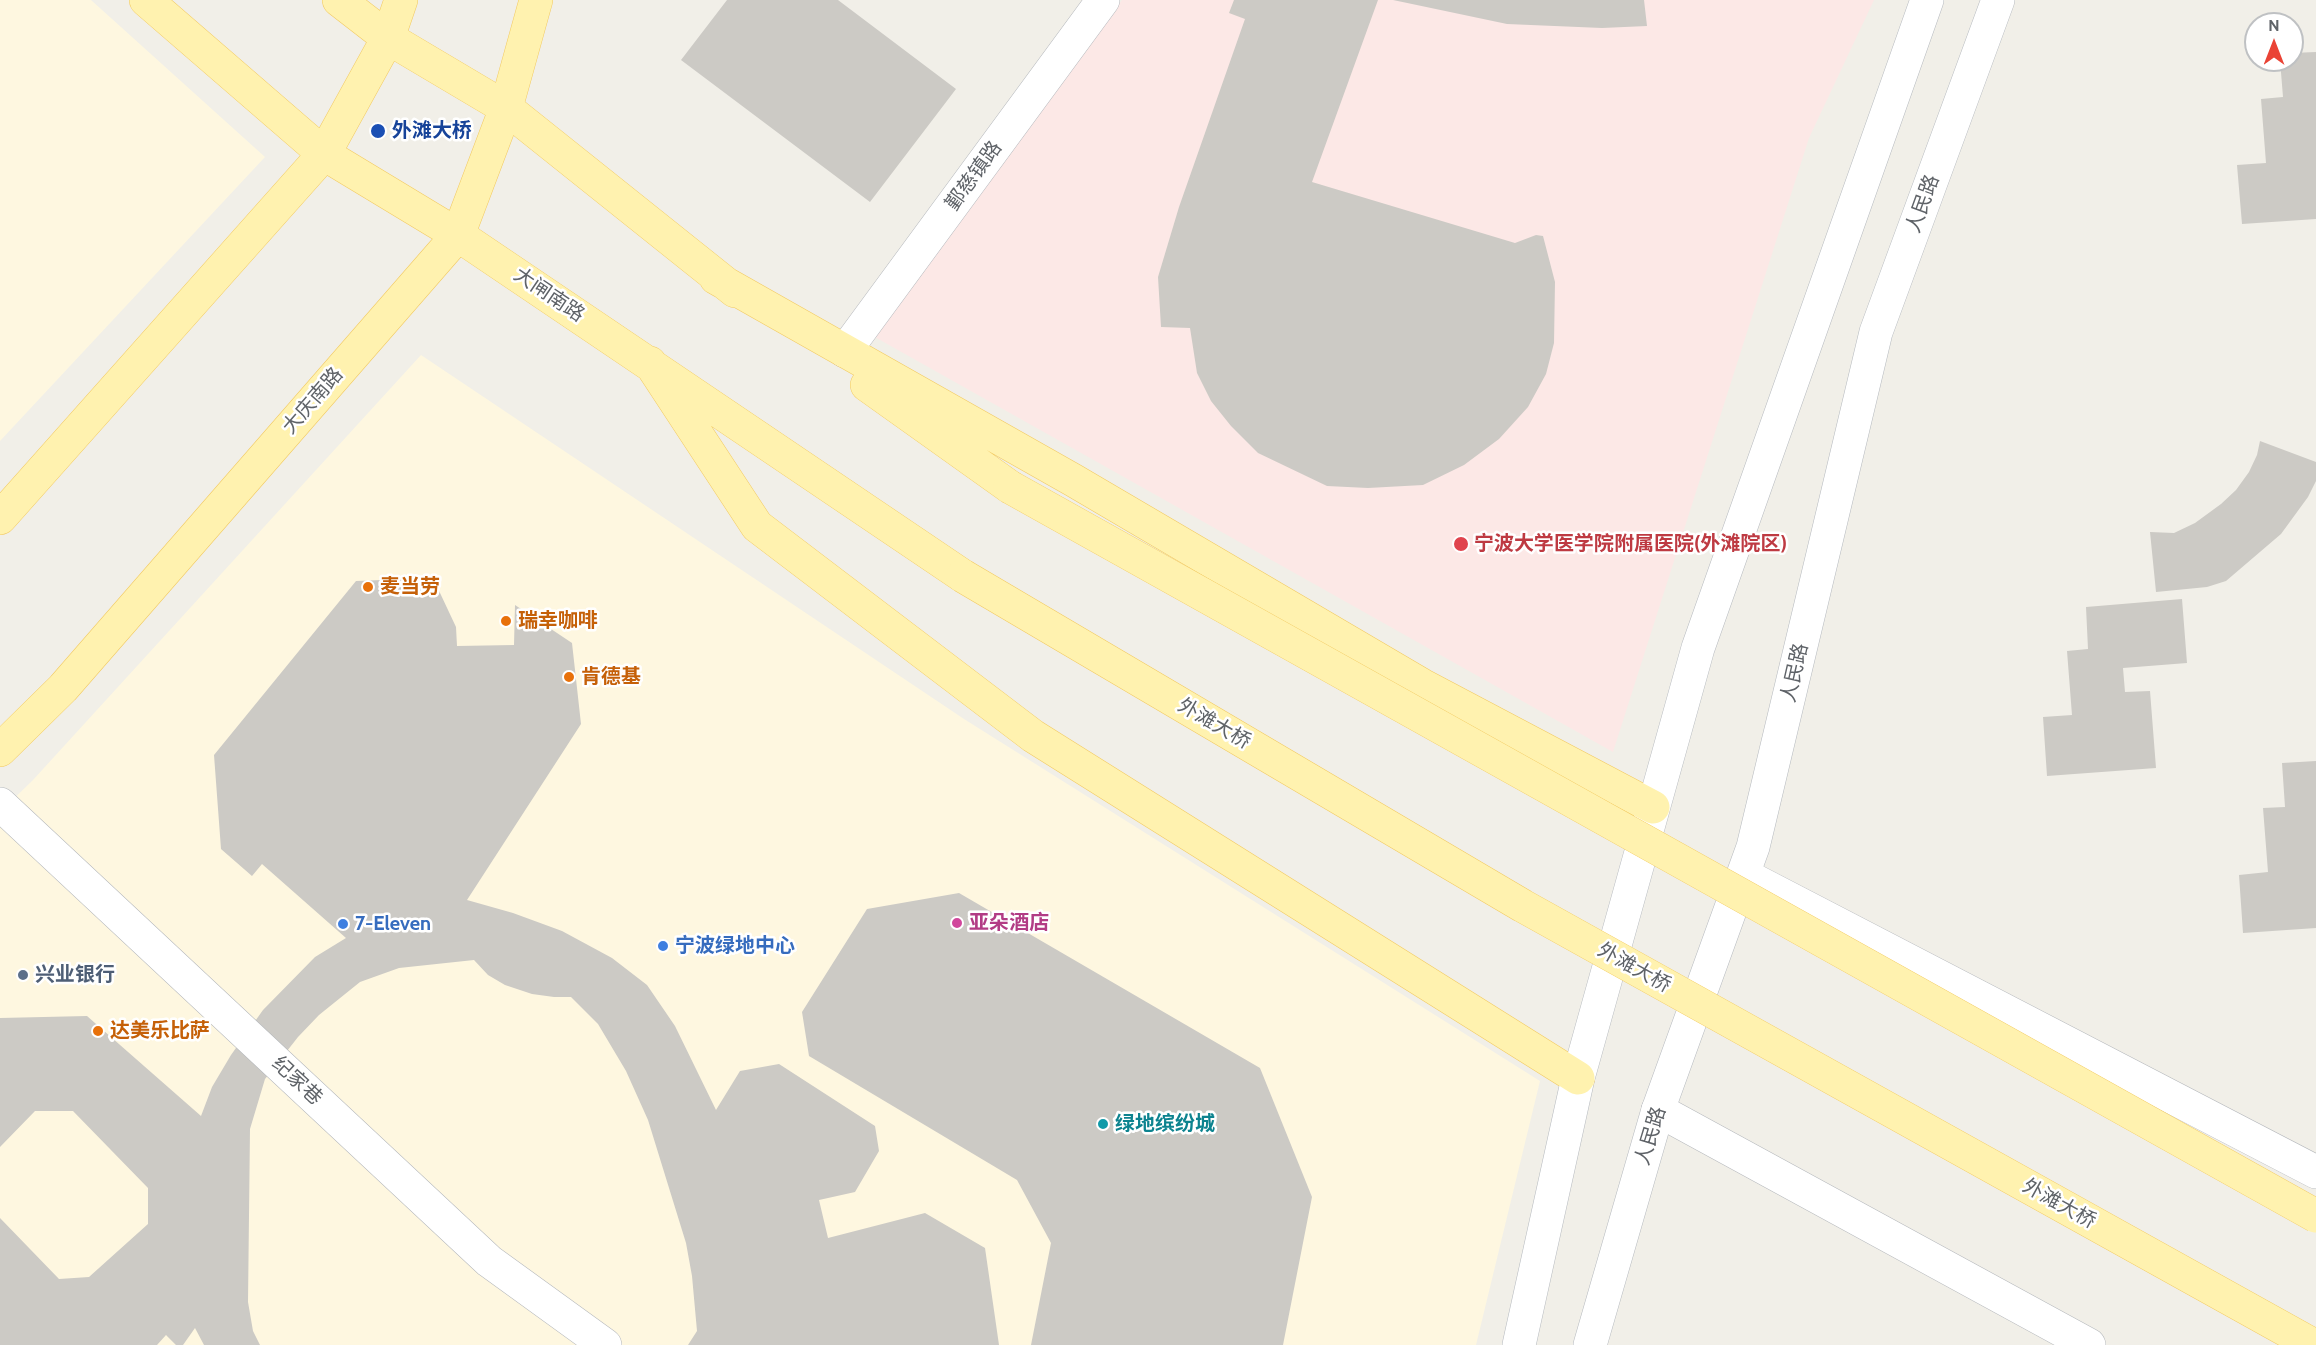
<!DOCTYPE html>
<meta charset="utf-8">
<style>
body{margin:0}
#map{position:relative;width:2316px;height:1345px;overflow:hidden;background:#f1efe8;font-family:Cabin,sans-serif}
canvas{display:block}
.north{position:absolute;left:2244px;top:12px;width:60px;height:60px;box-sizing:border-box;background:#fff;border:2px solid #bfc1c3;border-radius:50%;rotate:0deg;font-size:16px;font-weight:700;line-height:24px;text-align:center;color:#5f6368}
.north::after{content:'';display:block;margin:auto;width:21px;height:27px;background:#ea4335;clip-path:polygon(50% 0,100% 100%,50% 72%,0 100%)}
</style>
<div id="map">
<canvas width="2316" height="1345"></canvas>
<div class="north">N</div>
</div>
<script>
const g = document.querySelector('canvas').getContext('2d');
g.lineJoin = 'round';
function fillPath(path, color) { g.fillStyle = color; g.fill(path, 'evenodd'); }
const shape = rows => new Path2D(rows.map(r => 'M' + r).join(''));
function strokePath(path, color, width, dash) { g.strokeStyle = color; g.lineWidth = width; g.lineCap = dash ? 'butt' : 'round'; g.setLineDash(dash || []); g.stroke(path); }
function label(font, color, halo, rows, align = 'center') {
  g.font = font + ' Cabin,"Noto Sans SC",sans-serif'; g.lineWidth = 5; g.setLineDash([]); g.textBaseline = 'middle'; g.strokeStyle = halo; g.fillStyle = color; for (const [text, x, y, turn = 0] of rows) {
    g.save(); g.translate(x, y); g.rotate((+turn || 0) * Math.PI / 180); g.textAlign = isNaN(turn) ? turn : align; if (halo) g.strokeText(text, 0, 0); g.fillText(text, 0, 0); g.restore();
  }
}
fillPath(shape([
 [0,0,91,0,265,157,0,441],
 [421,355,964,719,1540,1081,1476,1345,0,1345,0,812,33,780]
]), '#fef7e0');
fillPath(shape([
 [1122,0,1874,0,1809,138,1613,752,873,336]
]), '#fce8e6');
fillPath(shape([
 [727,0,838,0,956,89,870,202,681,60],
 [1234,0,1378,0,1312,182,1515,243,1536,235,1543,236,1555,282,1554,343,1546,374,1528,407,1499,439,1464,465,1423,485,1368,488,1327,486,1258,453,1231,426,1211,401,1197,373,1190,328,1161,327,1158,277,1179,207,1245,19,1229,13],
 [1393,0,1644,0,1647,26,1602,28,1507,24],
 [2316,52,2316,219,2242,224,2237,165,2266,163,2261,99,2283,97,2280,60,2292,60,2292,53],
 [2260,441,2316,462,2316,481,2308,497,2281,534,2226,581,2207,587,2156,592,2150,532,2174,533,2195,523,2221,504,2236,490,2249,472,2257,455],
 [433,578,456,627,457,646,514,645,515,605,572,643,581,724,467,900,513,913,562,931,612,958,647,985,675,1026,716,1110,740,1071,779,1064,875,1126,879,1151,855,1192,819,1200,828,1238,925,1213,985,1248,999,1345,688,1345,697,1331,692,1276,686,1243,648,1120,626,1071,598,1024,571,997,554,997,532,994,505,985,488,975,474,960,399,968,360,982,319,1015,298,1037,265,1079,250,1129,248,1302,253,1331,260,1345,204,1345,195,1328,183,1345,176,1345,166,1335,157,1345,0,1345,0,1218,59,1279,89,1277,148,1224,148,1188,73,1111,35,1111,0,1147,0,1018,87,1016,201,1116,212,1087,231,1055,263,1010,315,957,346,938,262,864,252,876,221,849,214,755,356,581],
 [2182,599,2187,663,2123,668,2125,692,2150,691,2156,768,2047,776,2043,717,2072,715,2067,651,2088,649,2086,607],
 [2316,761,2316,928,2243,933,2239,875,2268,872,2263,808,2285,807,2282,763],
 [959,893,1260,1068,1312,1197,1283,1345,1031,1345,1051,1243,1017,1180,809,1056,802,1012,867,909]
]), '#cccac5');
const minor = shape([
 [845,351,1103,0],
 [1744,875,2316,1172],
 [1658,1110,2089,1345]
]);
const tertiary = shape([
 [0,804,489,1261,605,1345]
]);
const secondary = shape([
 [1519,1345,1578,1078,1698,648,1927,0],
 [1590,1345,1658,1110,1753,847,1876,332,1998,0]
]);
const primary = shape([
 [146,0,324,154,458,235,963,576],
 [339,0,388,38,506,108,735,291],
 [716,278,1073,480,1422,685,1653,807],
 [650,363,757,526,1033,736,1578,1078],
 [867,385,1010,487],
 [0,518,324,154,388,38,401,0],
 [0,750,63,688,458,235,506,108,536,0]
]);
strokePath(minor, '#b5b8bc', 34);
strokePath(tertiary, '#b5b8bc', 34);
strokePath(secondary, '#b6babf', 34);
strokePath(primary, '#f2c960', 34);
strokePath(minor, '#fff', 33);
strokePath(tertiary, '#fff', 33);
strokePath(secondary, '#fff', 33);
strokePath(primary, '#fff2af', 33);
const primaryBridge = shape([
 [1010,487,2316,1216],
 [963,576,1523,906,2313,1345]
]);
strokePath(primaryBridge, '#f2c960', 34, []);
strokePath(primaryBridge, '#fff2af', 33);
for (const [x, y, r, color] of [
 [378,131,8,"#1a4fb4"],
 [1461,544,8,"#e0444e"],
 [368,587,6,"#e8710a"],
 [506,621,6,"#e8710a"],
 [569,677,6,"#e8710a"],
 [957,923,6,"#d1479c"],
 [343,924,6,"#3f7fe0"],
 [663,946,6,"#3f7fe0"],
 [23,975,6,"#5c6f8a"],
 [98,1031,6,"#e8710a"],
 [1103,1124,6,"#0f9aa8"]
]) { const dot = new Path2D(); dot.arc(x, y, r, 0, 2 * Math.PI); g.fillStyle = color; g.fill(dot); strokePath(dot, '#fff', 2); }
label('bold 20px', '#164399', '#fff', [
 ["外滩大桥",392,131]
], 'left');
label('20px', '#5f6368', '#fff', [
 ["鄞慈镇路",974,176,-54],
 ["人民路",1923,204,-70],
 ["大闸南路",549,295,34],
 ["大庆南路",313,401,-49],
 ["人民路",1795,673,-77],
 ["外滩大桥",1214,724,30],
 ["外滩大桥",1634,968,29],
 ["纪家巷",297,1081,43],
 ["人民路",1651,1136,-73],
 ["外滩大桥",2059,1204,29]
]);
label('bold 20px', '#be3a42', '#fff', [
 ["宁波大学医学院附属医院(外滩院区)",1474,544]
], 'left');
label('bold 20px', '#c56008', '#fff', [
 ["麦当劳",380,587],
 ["瑞幸咖啡",518,621],
 ["肯德基",581,677],
 ["达美乐比萨",110,1031]
], 'left');
label('bold 20px', '#b23c85', '#fff', [
 ["亚朵酒店",969,923]
], 'left');
label('bold 20px', '#366cbe', '#fff', [
 ["7-Eleven",355,924],
 ["宁波绿地中心",675,946]
], 'left');
label('bold 20px', '#4e5e75', '#fff', [
 ["兴业银行",35,975]
], 'left');
label('bold 20px', '#0d838f', '#fff', [
 ["绿地缤纷城",1115,1124]
], 'left');
</script>
